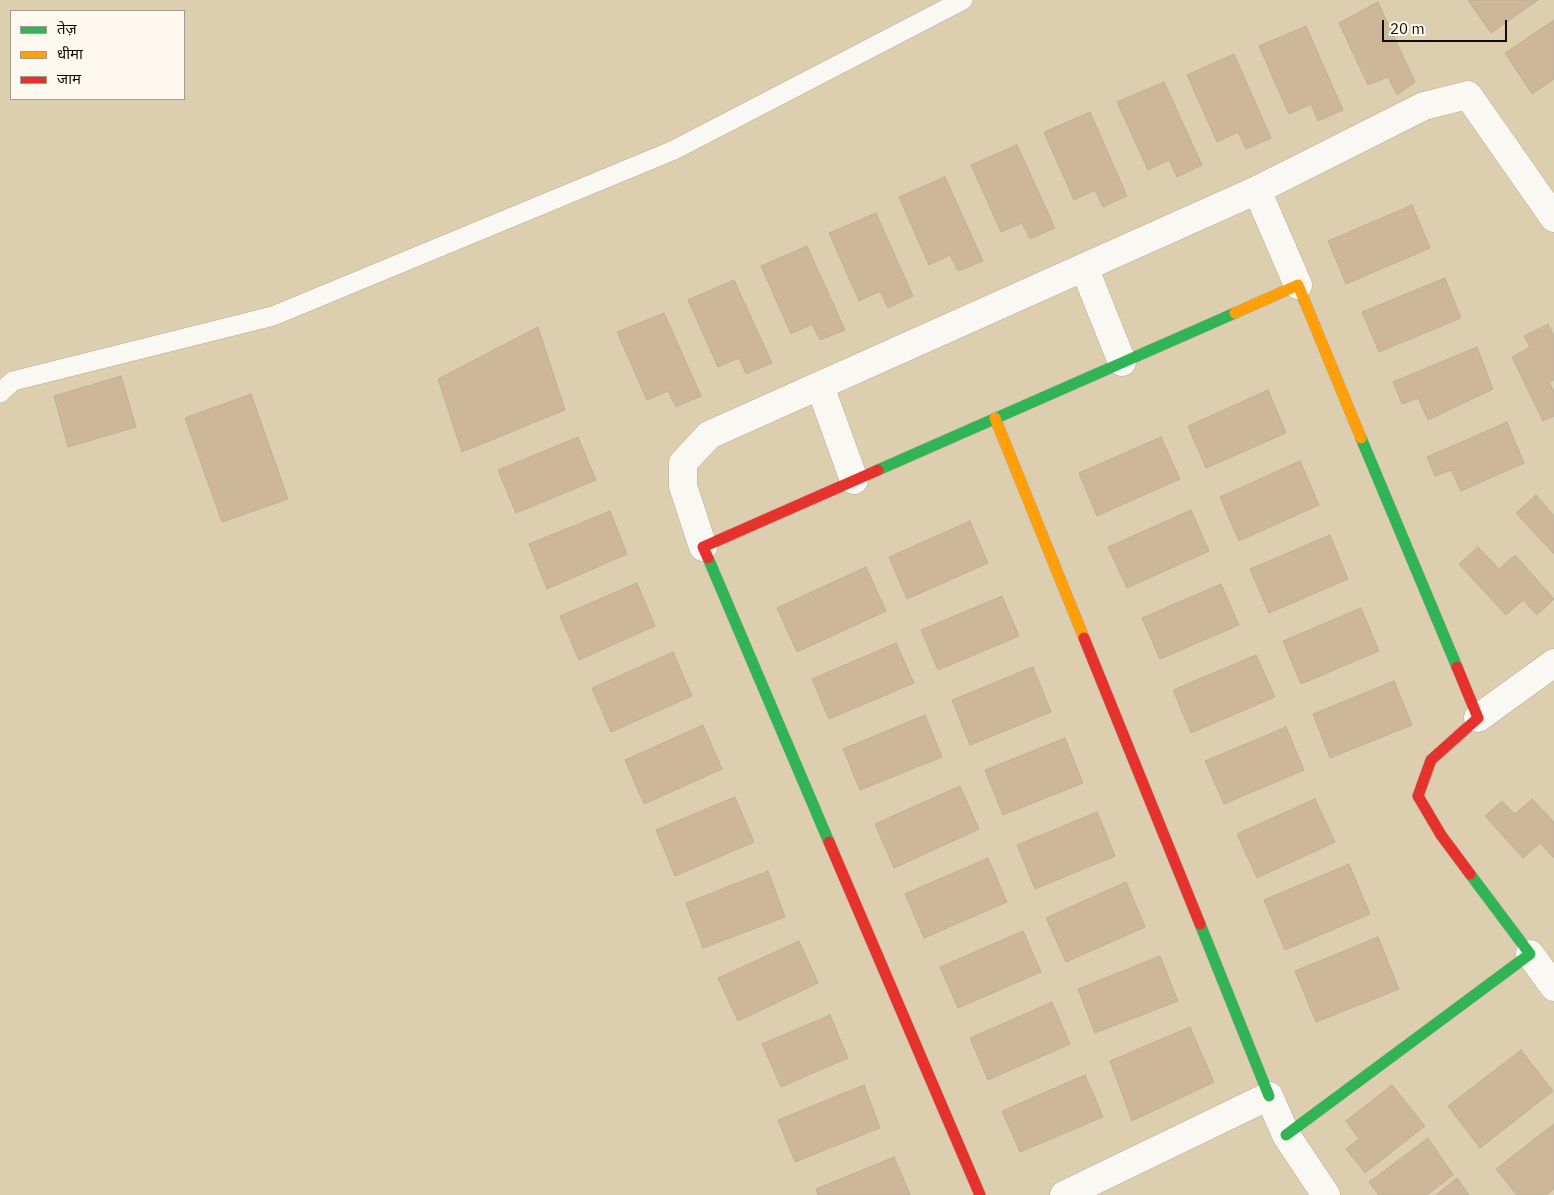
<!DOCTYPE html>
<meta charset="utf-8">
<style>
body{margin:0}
#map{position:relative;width:1554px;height:1195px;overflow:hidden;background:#dcceaf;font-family:"IBM Plex Sans","Noto Sans Devanagari",sans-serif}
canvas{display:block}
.legend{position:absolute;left:10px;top:10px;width:175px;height:90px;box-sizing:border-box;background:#fef9ee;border:1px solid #a09a8f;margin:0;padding:6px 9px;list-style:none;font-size:15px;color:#140b00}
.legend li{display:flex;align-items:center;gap:10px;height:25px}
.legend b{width:25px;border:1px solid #a09a8f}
.scale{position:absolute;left:1382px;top:20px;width:125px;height:22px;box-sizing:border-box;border:2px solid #140b00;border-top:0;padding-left:6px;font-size:15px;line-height:18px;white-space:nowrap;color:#140b00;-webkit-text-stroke:4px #fef9ee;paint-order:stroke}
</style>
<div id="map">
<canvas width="1554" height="1195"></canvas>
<ul class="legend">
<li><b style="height:6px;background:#30b455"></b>तेज़</li>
<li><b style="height:6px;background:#ff9f0a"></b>धीमा</li>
<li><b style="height:6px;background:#e5322d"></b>जाम</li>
</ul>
<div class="scale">20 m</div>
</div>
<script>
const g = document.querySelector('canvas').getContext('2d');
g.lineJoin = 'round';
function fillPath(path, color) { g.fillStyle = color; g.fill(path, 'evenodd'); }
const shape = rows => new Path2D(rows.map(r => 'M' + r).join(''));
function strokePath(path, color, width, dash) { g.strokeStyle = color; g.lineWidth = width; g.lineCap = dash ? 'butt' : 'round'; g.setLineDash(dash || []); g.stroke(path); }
const building = shape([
 [1468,0,1538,0,1491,33,1468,0],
 [1378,2,1415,82,1397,95,1388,77,1368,85,1339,23,1378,2],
 [1554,20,1554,79,1532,94,1505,53,1554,20],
 [1306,26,1343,110,1318,121,1311,104,1289,114,1259,46,1306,26],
 [1234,54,1271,138,1246,149,1238,132,1217,142,1187,75,1234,54],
 [1164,82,1202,165,1177,177,1169,160,1148,170,1117,102,1164,82],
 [1090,112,1127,196,1103,207,1095,190,1074,200,1044,132,1090,112],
 [1017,145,1055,228,1030,239,1022,223,1001,232,971,165,1017,145],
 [945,177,983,261,958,271,950,255,929,265,899,197,945,177],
 [1412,205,1430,248,1346,284,1328,241,1412,205],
 [876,213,913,296,888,308,880,291,859,301,829,233,876,213],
 [807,246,845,330,820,340,812,324,791,334,761,266,807,246],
 [1445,278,1461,318,1379,352,1362,312,1445,278],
 [734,280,772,363,746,374,739,358,718,367,688,300,734,280],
 [664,313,701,396,676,407,668,391,647,400,617,332,664,313],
 [1548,324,1554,336,1554,380,1549,382,1554,391,1554,416,1543,421,1512,357,1530,347,1524,336,1548,324],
 [538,327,565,410,462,452,438,379,538,327],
 [1477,347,1493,389,1428,420,1418,398,1402,404,1393,382,1477,347],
 [121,376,136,427,68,447,54,396,121,376],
 [1268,390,1286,433,1206,468,1188,426,1268,390],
 [251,394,288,499,222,522,185,418,251,394],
 [1507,422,1524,463,1461,491,1451,470,1435,476,1427,457,1507,422],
 [578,437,596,480,516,513,498,470,578,437],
 [1161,437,1180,479,1097,516,1079,473,1161,437],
 [1300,461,1319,505,1239,541,1220,497,1300,461],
 [1536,495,1554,516,1554,554,1516,513,1536,495],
 [1191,510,1209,551,1127,588,1108,547,1191,510],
 [610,511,627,554,547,589,529,544,610,511],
 [970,521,988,563,907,599,889,557,970,521],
 [1330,535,1348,579,1269,613,1250,569,1330,535],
 [1478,547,1499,569,1515,555,1554,599,1537,615,1523,600,1506,615,1459,564,1478,547],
 [866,567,886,611,797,652,777,608,866,567],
 [637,583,655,626,579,660,560,616,637,583],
 [1221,584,1239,625,1160,659,1142,618,1221,584],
 [1002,596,1019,636,938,670,921,630,1002,596],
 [1361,608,1379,651,1301,684,1283,641,1361,608],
 [896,643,914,683,829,719,812,679,896,643],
 [673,652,692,696,611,732,592,688,673,652],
 [1256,655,1275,697,1191,733,1173,690,1256,655],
 [1033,667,1051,712,970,745,952,700,1033,667],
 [1394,681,1412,725,1330,758,1313,714,1394,681],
 [925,715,942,757,860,790,843,749,925,715],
 [703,725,722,769,644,804,625,760,703,725],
 [1286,727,1304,770,1224,804,1205,761,1286,727],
 [1065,738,1083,783,1003,815,985,770,1065,738],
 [960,786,979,829,894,868,875,824,960,786],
 [735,797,754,842,675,876,656,830,735,797],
 [1315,799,1335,842,1257,878,1237,834,1315,799],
 [1532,799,1554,822,1554,858,1540,843,1523,858,1485,816,1502,801,1515,814,1532,799],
 [1097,812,1115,856,1035,889,1017,845,1097,812],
 [988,858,1007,902,924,938,905,894,988,858],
 [1349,864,1370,914,1285,950,1264,900,1349,864],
 [768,871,785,917,703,948,686,903,768,871],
 [1126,882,1145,927,1066,962,1046,918,1126,882],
 [1023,931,1041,972,958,1008,940,967,1023,931],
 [1378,937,1399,989,1316,1022,1295,971,1378,937],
 [799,941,818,983,738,1021,718,978,799,941],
 [1160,956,1178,1001,1095,1033,1078,989,1160,956],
 [1052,1002,1070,1044,988,1080,970,1038,1052,1002],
 [830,1015,848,1058,781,1087,762,1044,830,1015],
 [1190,1027,1214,1082,1132,1121,1110,1061,1190,1027],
 [1521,1050,1553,1091,1480,1148,1448,1106,1521,1050],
 [1085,1075,1103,1117,1020,1152,1002,1111,1085,1075],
 [864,1085,880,1128,795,1162,778,1120,864,1085],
 [1392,1085,1425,1126,1365,1173,1346,1149,1359,1139,1346,1121,1392,1085],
 [1554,1124,1554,1189,1546,1195,1517,1195,1496,1169,1554,1124],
 [1428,1138,1453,1175,1427,1195,1379,1195,1369,1182,1428,1138],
 [894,1157,910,1195,818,1195,816,1189,894,1157],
 [1457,1178,1469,1195,1436,1195,1457,1178]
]);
fillPath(building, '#cdb798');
strokePath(building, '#beb09a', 1);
const lane = shape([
 [0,393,13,381,273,316,674,150,963,0]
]);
const street = shape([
 [1257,190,1298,285],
 [1084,267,1122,362],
 [820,386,854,480],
 [703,547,683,486,683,463,709,435,1257,190,1424,106,1468,95,1554,218],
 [1478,718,1554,663],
 [1530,954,1554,987],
 [1064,1195,1269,1096,1286,1135,1326,1195]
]);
const fast = shape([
 [1361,438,1457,667],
 [878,470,1235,313],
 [708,558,829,842],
 [1200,924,1269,1096],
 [1286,1135,1530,954,1470,874]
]);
const slow = shape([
 [1235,313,1298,285,1361,438],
 [995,418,1084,638]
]);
const jam = shape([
 [708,558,703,547,878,470],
 [1084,638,1200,924],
 [1457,667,1478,718,1431,760,1418,796,1441,835,1470,874],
 [829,842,980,1195]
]);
strokePath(lane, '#b9ae96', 20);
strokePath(street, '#b9ae96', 29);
strokePath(fast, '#b9ae96', 12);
strokePath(slow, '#b9ae96', 12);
strokePath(jam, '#b9ae96', 12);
strokePath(lane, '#faf8f3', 19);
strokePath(street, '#faf8f3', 28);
strokePath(fast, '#30b455', 11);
strokePath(slow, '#ff9f0a', 11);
strokePath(jam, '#e5322d', 11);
</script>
